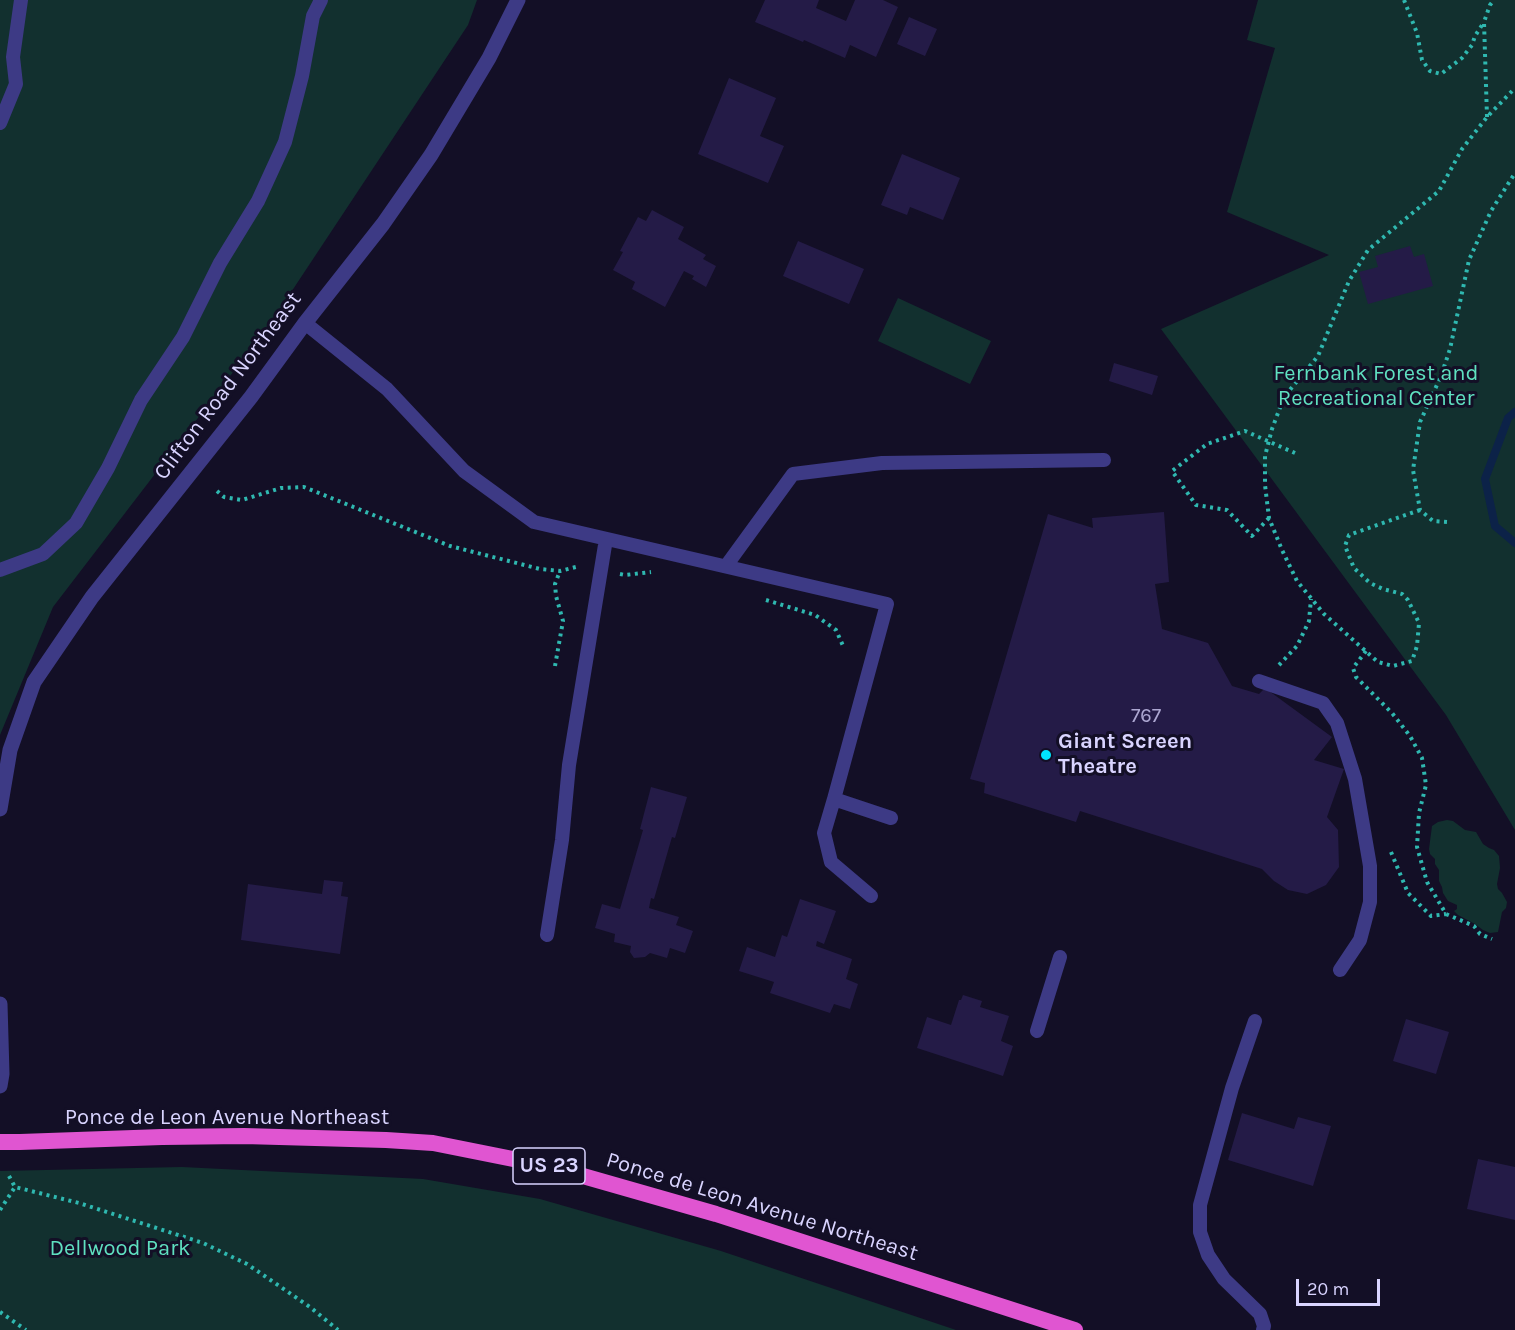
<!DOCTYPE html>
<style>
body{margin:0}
#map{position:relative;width:1515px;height:1330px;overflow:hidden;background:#130f26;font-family:Karla,sans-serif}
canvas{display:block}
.scale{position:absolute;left:1296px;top:1279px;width:84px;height:27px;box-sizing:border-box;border:3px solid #d9d4ff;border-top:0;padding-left:8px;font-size:18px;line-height:21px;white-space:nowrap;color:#d9d4ff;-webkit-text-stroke:4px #130f26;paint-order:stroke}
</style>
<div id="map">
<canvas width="1515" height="1330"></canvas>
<div class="scale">20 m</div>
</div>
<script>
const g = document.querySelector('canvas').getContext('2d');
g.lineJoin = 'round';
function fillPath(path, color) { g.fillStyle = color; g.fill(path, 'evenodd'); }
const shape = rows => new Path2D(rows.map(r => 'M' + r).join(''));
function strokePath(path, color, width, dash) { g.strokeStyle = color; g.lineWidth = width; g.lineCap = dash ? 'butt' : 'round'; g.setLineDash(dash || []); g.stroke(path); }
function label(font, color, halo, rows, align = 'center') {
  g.font = font + ' Karla,sans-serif'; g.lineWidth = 6; g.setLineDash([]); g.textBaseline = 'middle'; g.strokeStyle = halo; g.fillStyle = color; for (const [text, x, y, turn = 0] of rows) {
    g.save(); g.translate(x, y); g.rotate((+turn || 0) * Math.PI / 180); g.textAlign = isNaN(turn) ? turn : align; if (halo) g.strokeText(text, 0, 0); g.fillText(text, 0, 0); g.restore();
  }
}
fillPath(shape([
 [0,0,477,0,468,25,270,324,53,607,0,735],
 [1258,0,1515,0,1515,830,1446,715,1161,329,1329,255,1227,212,1275,48,1247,40],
 [898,298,991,341,970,384,878,341],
 [1447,820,1453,821,1465,830,1476,832,1483,844,1489,848,1494,850,1499,856,1500,868,1497,884,1498,889,1502,893,1507,902,1506,908,1502,912,1498,932,1490,933,1483,930,1475,924,1458,915,1454,911,1457,909,1457,905,1448,901,1443,893,1442,887,1439,881,1439,870,1435,864,1435,859,1430,854,1429,849,1432,826,1438,822],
 [182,1167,423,1179,540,1199,721,1251,956,1330,0,1330,0,1171]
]), '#12302f');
strokePath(shape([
 [1515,412,1508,418,1485,479,1495,526,1515,543]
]), '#0c2248', 8);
fillPath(shape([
 [765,0,819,0,816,8,846,21,855,0,883,0,898,7,876,57,850,45,845,58,804,40,803,42,755,22],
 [909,17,937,29,925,56,897,44],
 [729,78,776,98,760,136,784,146,768,183,698,154],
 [902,154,960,178,943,220,910,207,907,215,881,205],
 [652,210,684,227,678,239,706,255,703,259,716,266,706,287,692,279,694,276,684,271,665,307,632,289,635,282,613,270,623,252,620,251,638,217,646,221],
 [798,241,864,269,849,304,783,276],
 [1410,246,1414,257,1424,254,1433,286,1368,304,1359,272,1378,267,1375,256],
 [1114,363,1158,376,1152,395,1109,381],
 [1164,512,1169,582,1155,584,1162,629,1208,643,1232,686,1259,694,1265,688,1332,737,1314,760,1344,769,1327,817,1338,830,1339,867,1326,885,1307,894,1288,890,1274,881,1262,869,1080,811,1076,822,984,793,985,783,970,779,1048,514,1093,528,1092,518],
 [651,787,687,797,675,838,672,837,654,899,651,898,649,908,679,917,676,925,693,931,685,953,670,948,667,958,650,953,645,957,634,958,630,952,631,946,614,942,615,934,595,928,602,904,620,909,643,830,640,829],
 [324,880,343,882,341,896,348,897,340,954,241,940,248,884,322,894],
 [800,899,836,911,824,944,817,941,816,946,852,959,846,979,858,984,850,1009,834,1004,830,1013,770,993,774,982,739,971,747,947,775,957,782,935,787,937],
 [963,995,982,1001,980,1007,1009,1016,1001,1041,1013,1046,1003,1076,917,1048,927,1017,951,1025,959,1000,961,1000],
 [1406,1019,1449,1032,1436,1074,1393,1061],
 [1242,1113,1294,1129,1298,1117,1331,1126,1313,1186,1228,1160],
 [1478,1159,1515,1167,1515,1220,1467,1209]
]), '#241b47');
strokePath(shape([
 [1404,0,1417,33,1422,60,1430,71,1441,74,1462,58,1472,45,1475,36,1484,22],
 [1487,117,1484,22,1490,5,1494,0],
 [217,491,224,497,242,500,281,488,304,487,450,546,540,569,560,571,580,566],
 [1420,510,1349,535,1345,546,1354,568,1370,583,1383,589,1402,594,1408,600,1419,623,1417,646,1412,661,1393,666,1378,662,1324,614,1297,581,1282,550,1269,518,1265,485,1265,456,1272,429,1284,397,1318,356,1349,281,1368,250,1439,191,1462,149,1487,117,1515,88],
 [1269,518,1252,536,1227,510,1196,505,1172,471,1207,444,1245,431,1295,453],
 [1447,522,1433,521,1420,510,1413,470,1420,422,1441,376,1450,349,1469,260,1491,211,1515,173],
 [620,574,625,575,651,572],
 [766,600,815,615,836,630,844,648],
 [1366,651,1353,668,1356,677,1392,713,1410,736,1422,758,1426,785,1419,813,1417,847,1427,882,1446,914,1474,926,1480,934,1492,939],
 [1279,665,1297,646,1309,621,1311,599],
 [555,666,563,621,556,596,555,584,560,571],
 [1391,852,1408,893,1431,916,1446,914],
 [9,1176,15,1187,79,1203,203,1243,247,1264,310,1307,338,1330],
 [0,1210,15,1187],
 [0,1312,26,1330]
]), '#2fb8b0', 4, [3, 4.5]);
strokePath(shape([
 [0,123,16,84,13,57,21,0],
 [305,323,387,389,464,471,534,522,887,604,834,799],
 [726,566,793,474,882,463,1104,460],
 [0,570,43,554,76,523,108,468,141,400,183,337,220,263,258,201,285,142,302,76,313,16,321,0],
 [1259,681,1323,703,1337,723,1355,779,1370,866,1370,902,1360,940,1340,970],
 [871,896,831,862,824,833,834,799,891,818],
 [547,935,562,840,569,765,606,539],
 [1255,1021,1232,1088,1200,1205,1200,1232,1208,1255,1224,1279,1260,1314,1264,1326,1263,1330],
 [1037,1031,1060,957]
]), '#3d3a85', 14);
strokePath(shape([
 [0,809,10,750,34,682,92,597,251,397,305,323,383,224,431,155,489,58,518,0],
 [0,1004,2,1074,0,1086]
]), '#3d3a85', 15);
strokePath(shape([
 [0,1142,20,1142,162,1137,244,1136,386,1140,433,1143,548,1166,716,1214,1075,1330]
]), '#e055d1', 16);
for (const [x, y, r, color] of [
 [1046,755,6,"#00e5ff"]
]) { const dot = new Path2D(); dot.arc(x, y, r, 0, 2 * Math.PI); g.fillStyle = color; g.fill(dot); strokePath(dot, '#130f26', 2); }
label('20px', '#aca6d1', null, [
 ["767",1146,716]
]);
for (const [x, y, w] of [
 [549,1166,72]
]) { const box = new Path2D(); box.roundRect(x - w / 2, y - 18, w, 36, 4.5); g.fillStyle = '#130f26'; g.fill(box); strokePath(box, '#d9d4ff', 1.5); }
label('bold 21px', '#d9d4ff', null, [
 ["US 23",549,1166]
]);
label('22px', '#5fe0c0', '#130f26', [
 ["Fernbank Forest and",1376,374],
 ["Recreational Center",1376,399],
 ["Dellwood Park",120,1249]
]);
label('22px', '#d9d4ff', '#130f26', [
 ["Clifton Road Northeast",228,386,-53],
 ["Ponce de Leon Avenue Northeast",227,1118],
 ["Ponce de Leon Avenue Northeast",762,1207,17]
]);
label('bold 22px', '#d9d4ff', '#130f26', [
 ["Giant Screen",1058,742],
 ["Theatre",1058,767]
], 'left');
</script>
